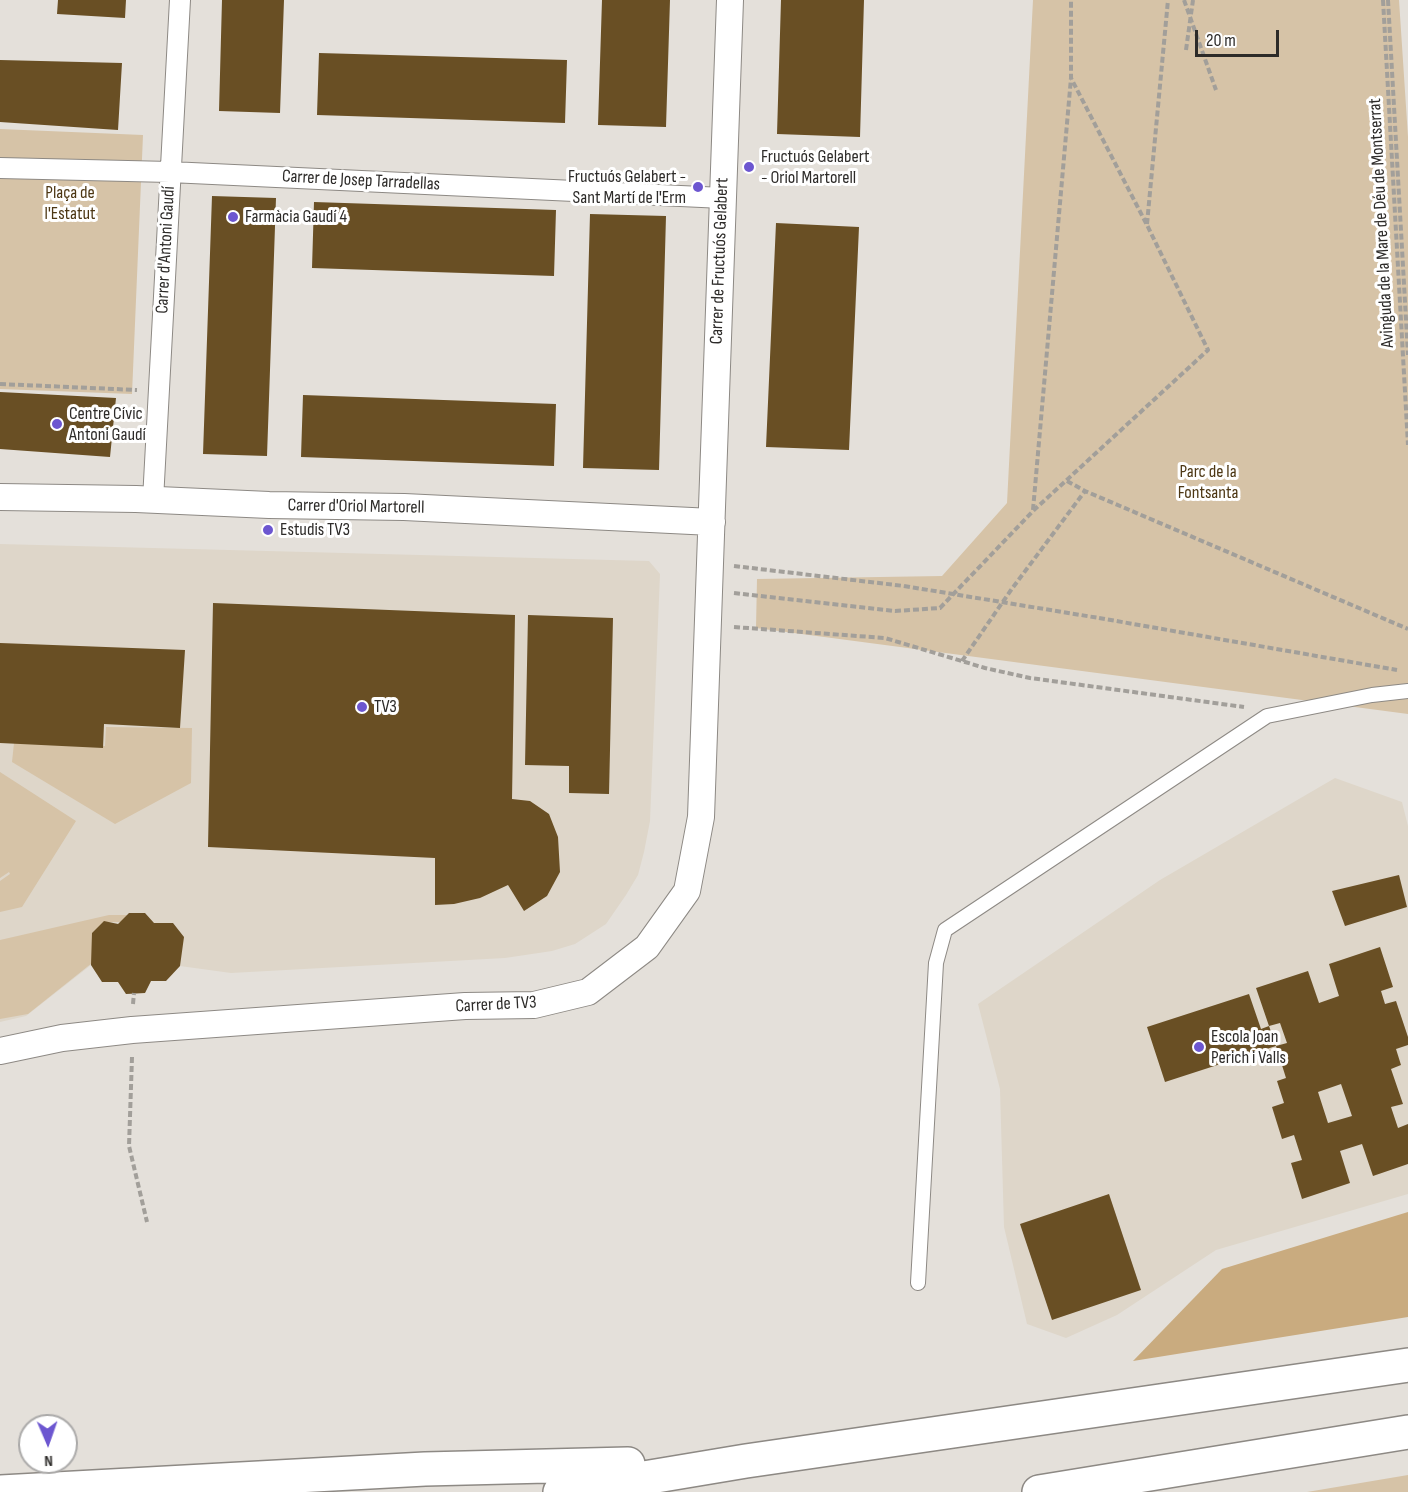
<!DOCTYPE html>
<meta charset="utf-8">
<style>
body{margin:0}
#map{position:relative;width:1408px;height:1492px;overflow:hidden;background:#e4e0da;font-family:"Sofia Sans Condensed",sans-serif}
canvas{display:block}
.north{position:absolute;left:18px;top:1414px;width:60px;height:60px;box-sizing:border-box;background:#fff;border:2px solid #abaaa9;border-radius:50%;rotate:178deg;font-size:16px;font-weight:700;line-height:24px;text-align:center;color:#2d2b29}
.north::after{content:'';display:block;margin:auto;width:21px;height:27px;background:#6c56d0;clip-path:polygon(50% 0,100% 100%,50% 72%,0 100%)}
.scale{position:absolute;left:1195px;top:30px;width:84px;height:27px;box-sizing:border-box;border:3px solid #2d2b29;border-top:0;padding-left:8px;font-size:18px;line-height:21px;white-space:nowrap;color:#2d2b29;-webkit-text-stroke:4px #fff;paint-order:stroke}
</style>
<div id="map">
<canvas width="1408" height="1492"></canvas>
<div class="north">N</div>
<div class="scale">20 m</div>
</div>
<script>
const g = document.querySelector('canvas').getContext('2d');
g.lineJoin = 'round';
function fillPath(path, color) { g.fillStyle = color; g.fill(path, 'evenodd'); }
const shape = rows => new Path2D(rows.map(r => 'M' + r).join(''));
function strokePath(path, color, width, dash) { g.strokeStyle = color; g.lineWidth = width; g.lineCap = dash ? 'butt' : 'round'; g.setLineDash(dash || []); g.stroke(path); }
function label(font, color, halo, rows, align = 'center') {
  g.font = font + ' "Sofia Sans Condensed",sans-serif'; g.lineWidth = 6; g.setLineDash([]); g.textBaseline = 'middle'; g.strokeStyle = halo; g.fillStyle = color; for (const [text, x, y, turn = 0] of rows) {
    g.save(); g.translate(x, y); g.rotate((+turn || 0) * Math.PI / 180); g.textAlign = isNaN(turn) ? turn : align; if (halo) g.strokeText(text, 0, 0); g.fillText(text, 0, 0); g.restore();
  }
}
fillPath(shape([
 [0,544,649,561,660,574,650,821,644,852,638,875,626,895,606,924,575,944,552,951,505,958,231,973,180,966,166,981,151,981,145,993,126,994,118,982,102,982,91,965,26,1016,0,1022],
 [1335,778,1402,802,1408,826,1408,1194,1216,1250,1117,1315,1066,1338,1027,1324,1004,1227,1000,1089,978,1004,1160,880]
]), '#ded6c9');
fillPath(shape([
 [1033,0,1399,0,1408,137,1408,714,756,628,757,579,942,576,1007,503],
 [0,129,143,135,132,394,0,389],
 [106,727,192,728,191,783,115,824,12,762,14,743,105,746],
 [0,772,76,821,22,907,0,912,0,881,10,874,9,872,0,878],
 [109,915,129,915,122,922,106,922,92,963,28,1014,0,1019,0,940],
 [1408,1475,1408,1492,1307,1492]
]), '#d6c3a7');
fillPath(shape([
 [1408,1212,1408,1317,1133,1361,1222,1269]
]), '#c9ab7f');
fillPath(shape([
 [58,0,126,0,125,18,57,14],
 [222,0,284,0,280,113,219,111],
 [602,0,670,0,666,127,598,125],
 [781,0,864,0,860,137,777,134],
 [319,53,567,60,565,123,317,115],
 [0,60,122,63,118,130,0,122],
 [212,196,276,198,267,456,203,454],
 [314,202,556,210,554,276,312,268],
 [590,214,666,216,659,470,583,468],
 [776,223,859,227,849,450,766,447],
 [0,392,116,398,110,457,0,449],
 [303,395,556,404,554,466,301,457],
 [213,603,515,615,512,799,530,801,549,814,558,837,560,872,547,896,524,911,508,885,480,898,454,904,435,905,435,858,208,847],
 [528,615,613,618,609,794,569,793,569,766,525,765],
 [0,643,185,650,180,728,104,724,103,748,0,743],
 [1399,875,1407,907,1345,926,1332,891],
 [129,913,145,913,154,923,173,923,184,937,180,966,166,981,151,981,145,993,126,994,118,982,102,982,91,965,92,933,104,921,118,924],
 [1380,947,1393,987,1381,991,1385,1004,1396,1001,1408,1037,1408,1045,1396,1049,1401,1065,1391,1069,1403,1104,1391,1107,1398,1128,1408,1124,1408,1164,1373,1176,1362,1144,1340,1151,1350,1183,1302,1199,1291,1163,1302,1160,1294,1135,1282,1139,1272,1107,1284,1103,1277,1081,1286,1078,1276,1046,1165,1082,1147,1027,1249,994,1261,1029,1269,1026,1256,988,1308,971,1319,1003,1339,996,1329,964],
 [1280,1023,1287,1043,1276,1046,1269,1026],
 [1341,1084,1352,1116,1328,1123,1318,1092],
 [1109,1194,1141,1290,1052,1320,1020,1224]
]), '#694f24');
const service = shape([
 [918,1283,936,963,945,930,1267,716,1372,695,1408,691]
]);
const pedestrian = shape([
 [0,168,170,172,723,198],
 [153,500,180,0]
]);
const minor = shape([
 [0,497,136,499,269,505,404,507,712,522],
 [0,1051,62,1038,132,1030,465,1006,534,1005,588,992,647,947,687,891,701,817,730,0]
]);
const motorway = shape([
 [1,1492,425,1469,628,1464],
 [560,1492,746,1461,1408,1365],
 [1039,1492,1408,1432]
]);
strokePath(service, '#8d8984', 16);
strokePath(pedestrian, '#8d8984', 22);
strokePath(minor, '#8d8984', 28);
strokePath(motorway, '#8d8984', 36);
strokePath(shape([
 [1184,0,1216,90],
 [1383,0,1408,445],
 [1388,0,1408,355],
 [1186,50,1193,0],
 [1147,224,1168,0],
 [0,384,137,390],
 [1067,481,1085,491,1408,629],
 [1033,510,1071,78,1071,0],
 [734,566,904,586],
 [734,593,895,611,940,608,1033,511,1208,350,1147,225,1071,78],
 [1099,618,1397,670],
 [734,627,885,638,985,668,1030,678,1244,707],
 [962,661,1011,590,1085,491],
 [133,1004,134,993],
 [132,1057,129,1146,147,1222]
]), '#a29f9a', 4, [6, 3]);
strokePath(service, '#fff', 14);
strokePath(pedestrian, '#fff', 20);
strokePath(minor, '#fff', 26);
strokePath(motorway, '#fff', 33);
strokePath(shape([
 [904,586,1099,618]
]), '#a29f9a', 4, [6, 3]);
for (const [x, y, r, color] of [
 [749,167,6,"#6c56d0"],
 [698,187,6,"#6c56d0"],
 [233,217,6,"#6c56d0"],
 [57,424,6,"#6c56d0"],
 [268,530,6,"#6c56d0"],
 [362,707,6,"#6c56d0"],
 [1199,1047,6,"#6c56d0"]
]) { const dot = new Path2D(); dot.arc(x, y, r, 0, 2 * Math.PI); g.fillStyle = color; g.fill(dot); strokePath(dot, '#fff', 2); }
label('18px', '#2d2b29', '#fff', [
 ["Fructuós Gelabert",761,157],
 ["- Oriol Martorell",761,178],
 ["Fructuós Gelabert -",686,177,"right"],
 ["Sant Martí de l'Erm",686,198,"right"],
 ["Farmàcia Gaudí 4",245,217],
 ["Centre Cívic",69,414],
 ["Antoni Gaudí",69,435],
 ["Estudis TV3",280,530],
 ["TV3",374,707],
 ["Escola Joan",1211,1037],
 ["Perich i Valls",1211,1058]
], 'left');
label('18px', '#2d2b29', '#fff', [
 ["Carrer de Josep Tarradellas",361,181,3],
 ["Avinguda de la Mare de Déu de Montserrat",1382,223,-93],
 ["Carrer d'Antoni Gaudí",166,250,-87],
 ["Carrer de Fructuós Gelabert",720,261,-88],
 ["Carrer d'Oriol Martorell",356,507,1],
 ["Carrer de TV3",496,1005,-3]
]);
label('18px', '#4d3714', '#fff', [
 ["Plaça de",70,193],
 ["l'Estatut",70,214],
 ["Parc de la",1208,472],
 ["Fontsanta",1208,493]
]);
</script>
